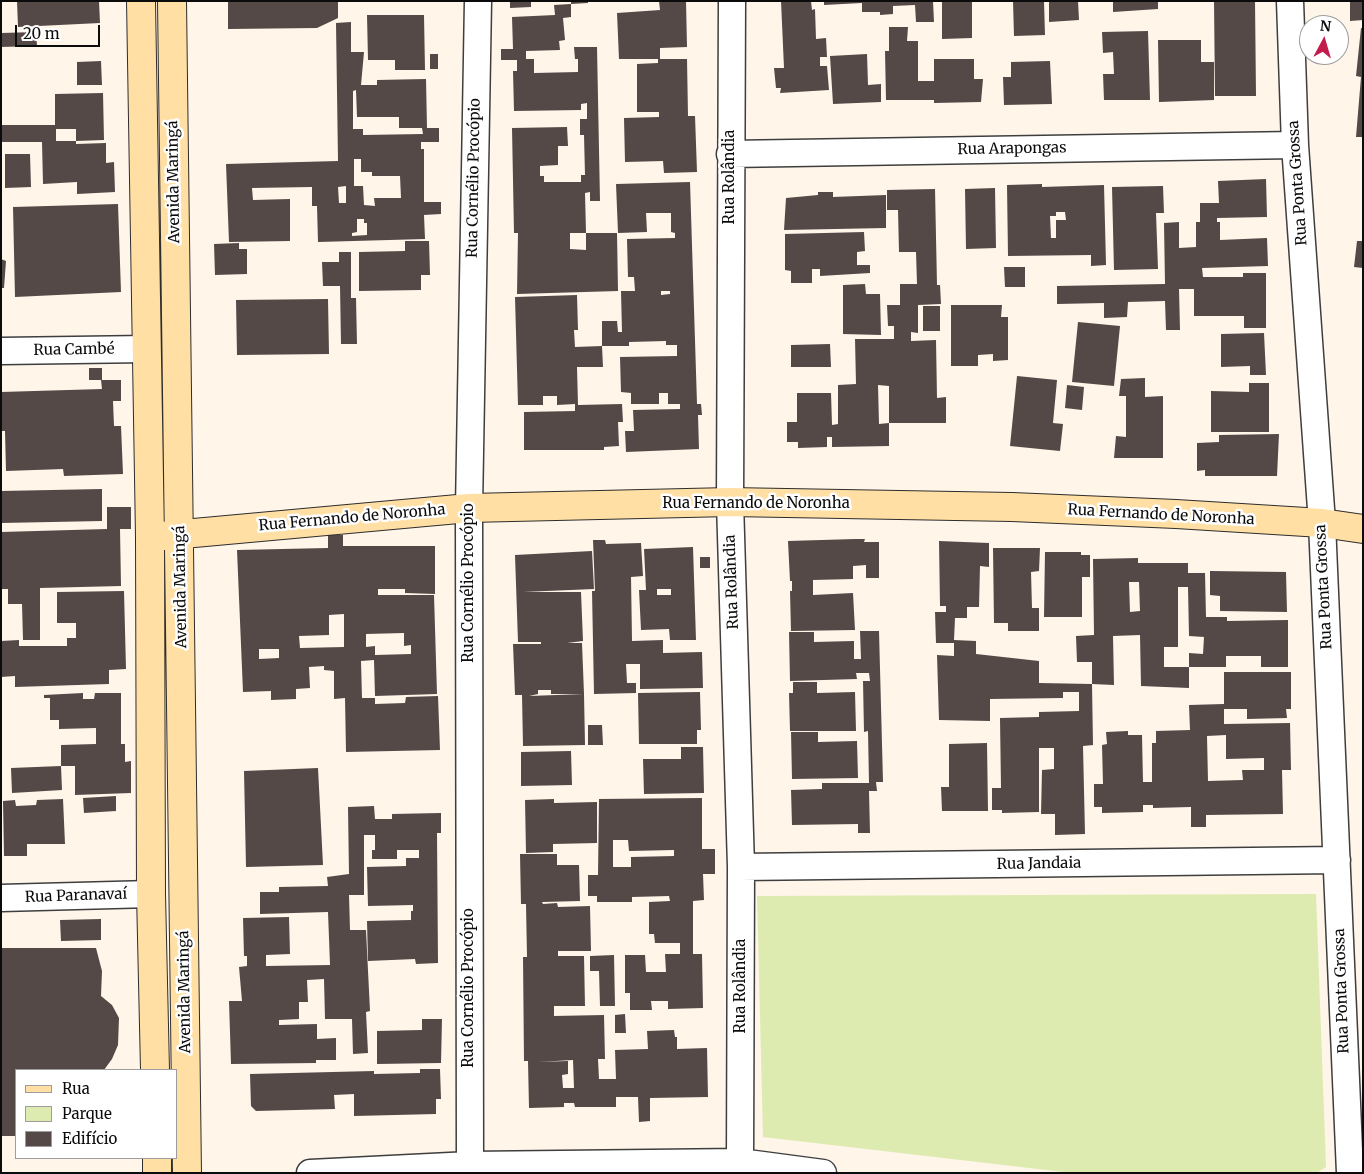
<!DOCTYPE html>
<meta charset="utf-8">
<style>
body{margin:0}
#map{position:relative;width:1364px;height:1174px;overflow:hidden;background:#fff5e9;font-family:Merriweather,serif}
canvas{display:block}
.frame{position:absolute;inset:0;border:2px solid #0b0b0b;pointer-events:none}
.legend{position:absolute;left:15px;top:1069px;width:162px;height:90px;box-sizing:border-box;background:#fff;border:1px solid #9d9d9d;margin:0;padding:6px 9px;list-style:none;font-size:15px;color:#0b0b0b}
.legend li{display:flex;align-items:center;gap:10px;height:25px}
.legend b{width:25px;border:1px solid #9d9d9d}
.north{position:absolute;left:1299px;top:15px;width:50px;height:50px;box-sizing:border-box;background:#fff;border:1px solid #9d9d9d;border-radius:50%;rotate:6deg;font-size:14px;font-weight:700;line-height:20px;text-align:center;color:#0b0b0b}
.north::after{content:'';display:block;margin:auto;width:18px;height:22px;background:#c31b4c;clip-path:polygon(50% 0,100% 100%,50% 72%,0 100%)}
.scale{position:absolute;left:15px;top:25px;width:85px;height:22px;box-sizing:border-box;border:2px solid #0b0b0b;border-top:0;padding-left:6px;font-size:15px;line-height:18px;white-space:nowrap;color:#0b0b0b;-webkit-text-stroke:4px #fff;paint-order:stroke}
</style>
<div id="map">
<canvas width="1364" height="1174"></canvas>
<div class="frame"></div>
<ul class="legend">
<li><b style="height:6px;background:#ffdfa4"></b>Rua</li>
<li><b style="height:14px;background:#ddebb1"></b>Parque</li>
<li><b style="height:14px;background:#544947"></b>Edifício</li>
</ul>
<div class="north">N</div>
<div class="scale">20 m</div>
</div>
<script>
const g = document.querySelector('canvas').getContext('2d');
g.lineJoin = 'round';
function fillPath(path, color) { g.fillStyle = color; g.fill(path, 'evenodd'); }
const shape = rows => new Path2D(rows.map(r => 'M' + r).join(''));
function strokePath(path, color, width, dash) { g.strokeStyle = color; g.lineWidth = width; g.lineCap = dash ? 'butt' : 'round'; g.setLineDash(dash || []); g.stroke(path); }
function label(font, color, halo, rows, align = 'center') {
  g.font = font + ' Merriweather,serif'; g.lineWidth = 5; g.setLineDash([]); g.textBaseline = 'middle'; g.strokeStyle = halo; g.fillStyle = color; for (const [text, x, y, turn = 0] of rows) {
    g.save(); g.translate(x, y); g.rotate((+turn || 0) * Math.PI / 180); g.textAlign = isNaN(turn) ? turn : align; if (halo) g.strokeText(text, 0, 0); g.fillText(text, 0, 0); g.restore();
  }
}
fillPath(shape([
 [1316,894,1326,1167,1317,1173,1072,1173,763,1137,757,896]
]), '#ddebb1');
fillPath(shape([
 [17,1,99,1,100,23,18,27],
 [228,1,338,1,338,18,317,28,228,29],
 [510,1,531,1,531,7,510,8],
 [571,1,588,1,588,3,571,4],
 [659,1,686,1,687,47,660,48,660,59,687,59,688,116,695,116,697,172,664,173,663,161,625,162,624,118,659,117,659,112,637,112,637,64,658,63,658,59,619,59,617,13,660,10],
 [781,1,811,1,812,10,815,9,816,39,826,38,827,57,820,57,820,66,827,66,829,90,780,93,781,88,776,88,774,68,784,68],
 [824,1,933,1,934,22,916,22,915,5,893,6,893,14,880,15,880,12,862,12,862,3,824,5],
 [942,1,972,2,972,38,942,39],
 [1013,1,1044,1,1045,35,1014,36],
 [1049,1,1078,1,1079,20,1049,22],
 [1113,1,1158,1,1158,9,1113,12],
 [1214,1,1255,1,1256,96,1215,96],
 [1350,1,1363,1,1363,20,1350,21],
 [571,4,571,17,563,18,565,40,559,41,560,50,526,51,526,59,534,59,534,73,578,72,578,59,575,59,574,47,597,47,600,201,590,201,590,192,585,193,586,233,570,233,570,249,586,250,586,233,617,233,618,291,517,294,518,233,514,233,512,128,567,127,568,146,558,146,558,165,540,166,540,176,544,176,544,182,581,182,581,175,585,175,584,135,580,135,580,119,587,119,587,103,581,104,581,110,514,111,513,71,517,71,517,60,501,60,501,49,513,49,512,17,555,15,554,5],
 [367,15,424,15,425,70,395,70,395,60,368,60],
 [351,22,351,52,364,52,361,85,377,85,377,80,426,79,427,128,439,128,439,142,421,142,421,149,424,149,424,202,441,202,441,214,424,215,425,239,318,242,317,206,312,206,312,187,252,188,253,200,290,199,290,241,229,242,226,164,338,161,336,23],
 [356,90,357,117,399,117,399,128,422,128,423,134,363,135,363,129,353,129,353,91],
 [354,159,361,159,361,172,372,172,372,176,400,176,401,198,374,198,375,206,364,205,363,186,354,186],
 [346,186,346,203,339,203,338,187],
 [357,219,364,219,364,223,367,223,367,235,352,236,352,233,357,232],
 [889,27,908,27,907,41,918,41,918,81,934,81,934,59,974,59,974,79,983,79,981,102,934,103,934,100,886,100,885,51,889,51],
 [1361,28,1363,28,1363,137,1356,137,1361,77,1356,76],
 [1148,31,1150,100,1104,100,1103,74,1114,74,1113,52,1103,53,1102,32],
 [36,32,37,46,1,47,1,33],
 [1158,40,1201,40,1201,62,1214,62,1214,100,1159,102],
 [430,54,438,54,438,69,430,69],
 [867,54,868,85,881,84,881,102,833,104,830,56],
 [101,61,102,85,77,85,77,62],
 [1050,61,1052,104,1004,105,1003,77,1011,77,1011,62],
 [103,93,104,140,76,141,76,129,56,129,56,141,76,141,76,144,106,143,106,163,114,162,115,192,77,194,77,182,43,184,42,142,1,142,1,125,55,125,55,94],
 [5,154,30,154,31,187,5,188],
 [1266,179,1267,217,1217,218,1217,222,1220,222,1220,240,1267,238,1268,266,1202,268,1203,277,1243,277,1243,273,1266,273,1266,328,1244,328,1244,316,1194,316,1194,289,1179,289,1180,330,1166,330,1165,301,1128,302,1127,317,1104,318,1104,303,1057,304,1057,286,1165,284,1164,223,1179,222,1179,248,1196,247,1196,222,1200,222,1200,203,1219,203,1218,181],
 [690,182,697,404,701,404,702,415,698,415,699,449,626,452,625,431,634,431,633,410,680,409,680,404,668,404,668,393,659,393,659,404,631,404,631,393,621,392,620,357,677,356,677,345,666,345,666,341,629,342,629,346,602,346,602,321,617,321,618,332,622,332,621,291,635,291,634,277,628,277,627,239,675,238,675,233,671,232,671,213,646,213,647,232,618,233,616,184],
 [661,291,670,291,670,294,661,295],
 [1042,184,1042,187,1104,185,1106,265,1091,266,1091,255,1008,256,1007,185],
 [1056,212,1065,212,1066,220,1056,220,1056,238,1051,238,1050,216,1056,216],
 [1163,186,1164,213,1156,213,1158,269,1114,270,1112,187],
 [995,188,996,248,966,249,965,189],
 [935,189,937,285,940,285,941,304,918,305,918,333,911,332,911,341,936,340,937,398,946,397,946,423,889,423,889,386,878,385,879,424,889,423,889,446,832,447,832,437,827,437,827,447,798,448,798,442,787,442,787,422,797,422,797,393,831,393,832,425,838,424,838,385,856,384,855,339,894,339,894,326,888,326,887,305,900,305,900,284,917,284,916,252,899,252,898,210,887,210,887,190],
 [818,192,833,192,833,197,886,195,886,228,784,230,786,198,818,195],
 [118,204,121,292,15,297,13,207],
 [864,232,865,251,857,252,857,265,870,265,870,273,820,276,820,269,812,269,812,283,791,283,791,271,785,270,785,234],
 [405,241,429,241,430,275,421,275,421,290,359,291,359,252,405,251],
 [1357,241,1363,241,1363,268,1354,267],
 [239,243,239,249,247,249,247,274,215,275,214,244],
 [339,252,351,252,351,298,356,298,357,344,341,344,340,286,323,286,322,262,339,262],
 [1,259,6,261,4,288,1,288],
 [1004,267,1025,267,1025,287,1005,287],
 [865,284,866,294,880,294,881,335,843,334,843,285],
 [577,295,578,330,574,330,575,347,602,346,603,367,577,367,578,405,622,404,623,422,618,422,619,446,604,447,604,450,524,450,524,412,575,411,575,404,557,405,557,396,543,396,543,405,518,405,515,297],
 [328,299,329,354,237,355,236,300],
 [951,305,1002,305,1001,317,1008,317,1008,360,993,361,993,354,978,355,978,366,951,366],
 [923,306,940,306,940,331,923,331],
 [1078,322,1120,326,1114,386,1072,382],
 [1264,333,1266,375,1250,375,1250,366,1221,367,1221,334],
 [830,344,831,367,791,367,791,345],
 [89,368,102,368,102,380,89,380],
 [1017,376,1057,380,1053,423,1063,424,1060,451,1010,446],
 [1145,378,1145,397,1163,396,1163,458,1114,458,1116,436,1126,437,1126,396,1119,396,1121,379],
 [101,380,121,380,121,401,113,401,114,426,121,426,123,474,64,476,63,469,6,471,5,431,1,431,1,392,102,389],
 [1249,383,1269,383,1269,432,1211,432,1211,391,1249,392],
 [1067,385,1084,387,1082,410,1065,408],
 [1279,434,1277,476,1205,476,1205,470,1197,471,1197,443,1219,442,1219,435],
 [102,489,102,521,1,523,1,491],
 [107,507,131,507,131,529,120,529,121,586,40,588,40,640,23,640,22,604,8,604,8,589,1,589,1,532,107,529],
 [328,535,343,535,343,546,435,546,435,594,405,593,405,589,378,589,378,595,434,595,437,694,375,696,374,660,361,661,362,698,375,698,375,704,405,703,406,697,438,696,440,750,346,752,345,698,334,699,334,671,324,670,324,666,309,667,310,688,296,689,296,699,271,700,271,691,243,692,237,550,328,548],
 [344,614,344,647,300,648,299,636,329,635,329,615],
 [404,633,404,646,411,645,411,654,375,655,375,646,366,647,366,634],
 [259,649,279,649,279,658,259,659],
 [855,539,865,539,864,542,879,542,879,578,866,578,866,565,853,566,853,579,813,580,813,595,853,593,855,630,791,631,790,591,792,591,792,581,790,581,788,541],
 [593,540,605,540,606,544,641,543,643,576,631,577,632,641,663,640,663,653,702,652,703,688,640,689,640,664,626,664,627,683,636,683,636,693,594,694,592,591,595,591],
 [939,541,989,543,989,567,980,566,979,607,967,607,967,618,955,618,954,640,976,641,976,654,1039,661,1039,683,1092,684,1092,662,1077,662,1076,636,1094,635,1093,559,1138,558,1138,563,1188,563,1188,573,1205,573,1206,617,1227,617,1227,621,1288,620,1288,667,1261,667,1261,656,1226,656,1226,667,1189,667,1189,653,1203,654,1204,637,1189,636,1188,587,1178,587,1178,647,1164,647,1164,667,1189,667,1189,688,1141,686,1140,635,1113,636,1114,685,1092,684,1093,745,1083,746,1085,834,1055,835,1055,814,1041,814,1042,770,1054,769,1054,748,1039,748,1039,812,1002,813,1002,810,992,810,992,788,1001,788,1000,718,1039,717,1039,712,1079,711,1079,692,1063,692,1063,698,990,699,990,721,939,720,937,655,954,656,954,643,936,643,935,612,946,612,946,606,940,606],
 [1129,582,1139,582,1140,611,1130,612],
 [693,547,696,640,670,640,669,629,641,630,639,590,646,590,644,549],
 [657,589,671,589,671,595,657,595],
 [993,548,1040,548,1039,571,1031,572,1032,608,1039,608,1039,631,1008,631,1008,623,994,623],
 [592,551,594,589,523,592,581,592,583,641,567,643,582,643,584,694,551,694,551,690,538,690,538,694,529,696,584,694,585,745,523,746,522,695,515,695,513,644,541,644,541,642,518,642,515,555],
 [1045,552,1081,552,1081,555,1090,555,1090,577,1082,577,1082,617,1044,617],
 [700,557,710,557,710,568,700,568],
 [1210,571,1286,572,1287,612,1220,611,1220,596,1210,595],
 [124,591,126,669,109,670,109,684,15,687,15,676,1,677,1,641,19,640,19,646,67,646,67,638,76,638,76,623,57,623,57,592],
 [860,631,879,631,883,782,876,782,877,791,869,791,870,833,858,833,858,824,792,825,791,790,822,789,822,783,869,783,868,731,864,732,863,681,870,681,869,673,856,673,857,679,790,681,789,632,814,632,814,642,854,641,854,659,861,659],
 [1224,672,1291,672,1291,709,1286,709,1287,718,1247,719,1247,709,1224,709,1224,724,1290,723,1291,770,1282,770,1283,814,1206,815,1206,827,1191,827,1191,807,1153,808,1153,805,1143,805,1143,812,1102,813,1102,807,1094,807,1094,784,1103,784,1102,745,1107,744,1106,732,1128,731,1128,735,1142,735,1143,782,1152,782,1152,743,1156,743,1156,731,1190,730,1189,705,1224,704],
 [1226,735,1226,759,1264,758,1264,770,1242,770,1243,780,1208,781,1207,736],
 [793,682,817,682,817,693,855,692,856,731,790,731,789,693,793,693],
 [700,692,701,730,697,730,697,744,639,744,638,693],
 [83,693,83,699,94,699,95,693,121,693,121,744,125,744,125,762,131,761,131,793,75,795,75,766,61,766,61,745,96,744,96,728,59,729,59,720,50,720,50,698,44,698,44,695],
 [588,725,602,725,603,745,588,745],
 [791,732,818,732,818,742,857,741,858,778,792,779],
 [987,743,988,811,942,811,941,787,949,787,949,744],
 [681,747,703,747,704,793,644,794,643,759,681,759],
 [571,751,572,785,521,786,521,752],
 [61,766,62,790,12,793,11,768],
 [318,768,323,865,246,867,244,771],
 [116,796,116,811,84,813,83,798],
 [702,798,702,849,715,849,715,874,703,874,704,900,693,901,693,954,702,954,703,1008,668,1009,668,1001,651,1001,652,1010,630,1010,630,993,625,993,625,955,645,955,646,972,666,972,665,954,680,954,680,943,655,943,654,934,649,934,649,902,670,901,669,896,632,897,632,902,597,902,597,896,588,896,588,875,598,875,599,799],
 [613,840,628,840,629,851,674,850,674,856,631,857,631,867,613,867],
 [63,799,65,844,27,844,27,856,4,856,3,801,15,800,16,806,36,805,37,800],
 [554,799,554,803,597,802,597,843,553,844,553,852,526,853,525,800],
 [374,806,375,819,392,819,392,814,441,813,441,833,437,833,438,963,416,964,415,959,368,961,367,921,411,920,411,911,413,911,413,905,368,906,367,867,406,866,406,858,419,858,419,850,397,850,397,859,372,859,372,850,375,850,375,835,364,835,364,895,349,895,350,930,366,930,370,1011,366,1012,368,1053,353,1054,352,1019,325,1019,324,979,307,980,308,1002,299,1002,299,1019,279,1020,279,1025,317,1024,317,1039,336,1038,336,1060,316,1060,316,1063,231,1064,229,1001,242,1001,239,967,247,966,247,956,244,956,243,918,289,917,290,954,266,955,266,966,330,965,328,912,260,914,260,892,279,892,279,887,328,886,327,877,349,874,348,807],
 [520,854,557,854,557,865,579,865,580,901,542,902,543,904,557,903,558,907,590,906,591,951,558,951,558,956,584,956,585,1006,554,1006,554,1016,604,1015,605,1059,598,1059,599,1079,616,1079,615,1050,648,1049,647,1031,674,1030,675,1037,677,1037,677,1049,707,1048,708,1097,650,1098,650,1121,639,1122,638,1097,616,1097,616,1107,575,1107,574,1103,564,1103,564,1107,529,1108,528,1061,524,1061,523,957,527,957,526,904,521,904],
 [573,1060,574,1088,563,1088,562,1075,568,1074,568,1061,538,1062],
 [101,919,101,940,61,941,60,920],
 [1,948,96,948,102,971,101,996,112,1005,119,1018,118,1045,112,1059,104,1070,16,1070,16,1136,1,1136],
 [614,955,615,1006,600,1006,599,971,590,971,590,956],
 [625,1014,626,1033,615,1033,615,1015],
 [422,1019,442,1019,441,1063,377,1064,377,1031,422,1030],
 [420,1069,440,1069,441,1099,436,1099,436,1114,354,1116,354,1094,334,1095,335,1109,256,1111,251,1106,250,1074,374,1071,374,1074,420,1073]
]), '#544947');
const street = shape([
 [732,1,730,502,741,867,740,1162],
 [1290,1,1295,145,1322,523,1350,1173],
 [730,154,1295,145],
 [1,351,147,349],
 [741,867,1337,860],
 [1,898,151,894],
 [470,1165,469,508,478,1],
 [310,1173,470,1165,740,1162,823,1173]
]);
const secondary = shape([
 [141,1,150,537,151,894,155,1070],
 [172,1,187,1173],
 [150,537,469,508,730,502,1012,507,1176,514,1322,523,1363,529],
 [157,1158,157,1173]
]);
strokePath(street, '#3e3e3e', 29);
strokePath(secondary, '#2d2d2d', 30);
strokePath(street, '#fff', 26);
strokePath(secondary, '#ffdfa4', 28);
label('15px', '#0b0b0b', '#fff', [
 ["Rua Arapongas",1012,149,-1],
 ["Rua Rolândia",730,177,-90],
 ["Rua Cornélio Procópio",474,178,-89],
 ["Avenida Maringá",174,182,-91],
 ["Rua Ponta Grossa",1298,183,-94],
 ["Rua Cambé",74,350,-1],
 ["Rua Fernando de Noronha",756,504],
 ["Rua Fernando de Noronha",1161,515,3],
 ["Rua Fernando de Noronha",352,518,-5],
 ["Rua Rolândia",732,582,-92],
 ["Rua Cornélio Procópio",469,583,-90],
 ["Avenida Maringá",181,587,-91],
 ["Rua Ponta Grossa",1324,587,-93],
 ["Rua Jandaia",1039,864,-1],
 ["Rua Paranavaí",76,896,-2],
 ["Rua Rolândia",741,986,-90],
 ["Rua Cornélio Procópio",469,988,-90],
 ["Rua Ponta Grossa",1342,991,-92],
 ["Avenida Maringá",185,992,-91]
]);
</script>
